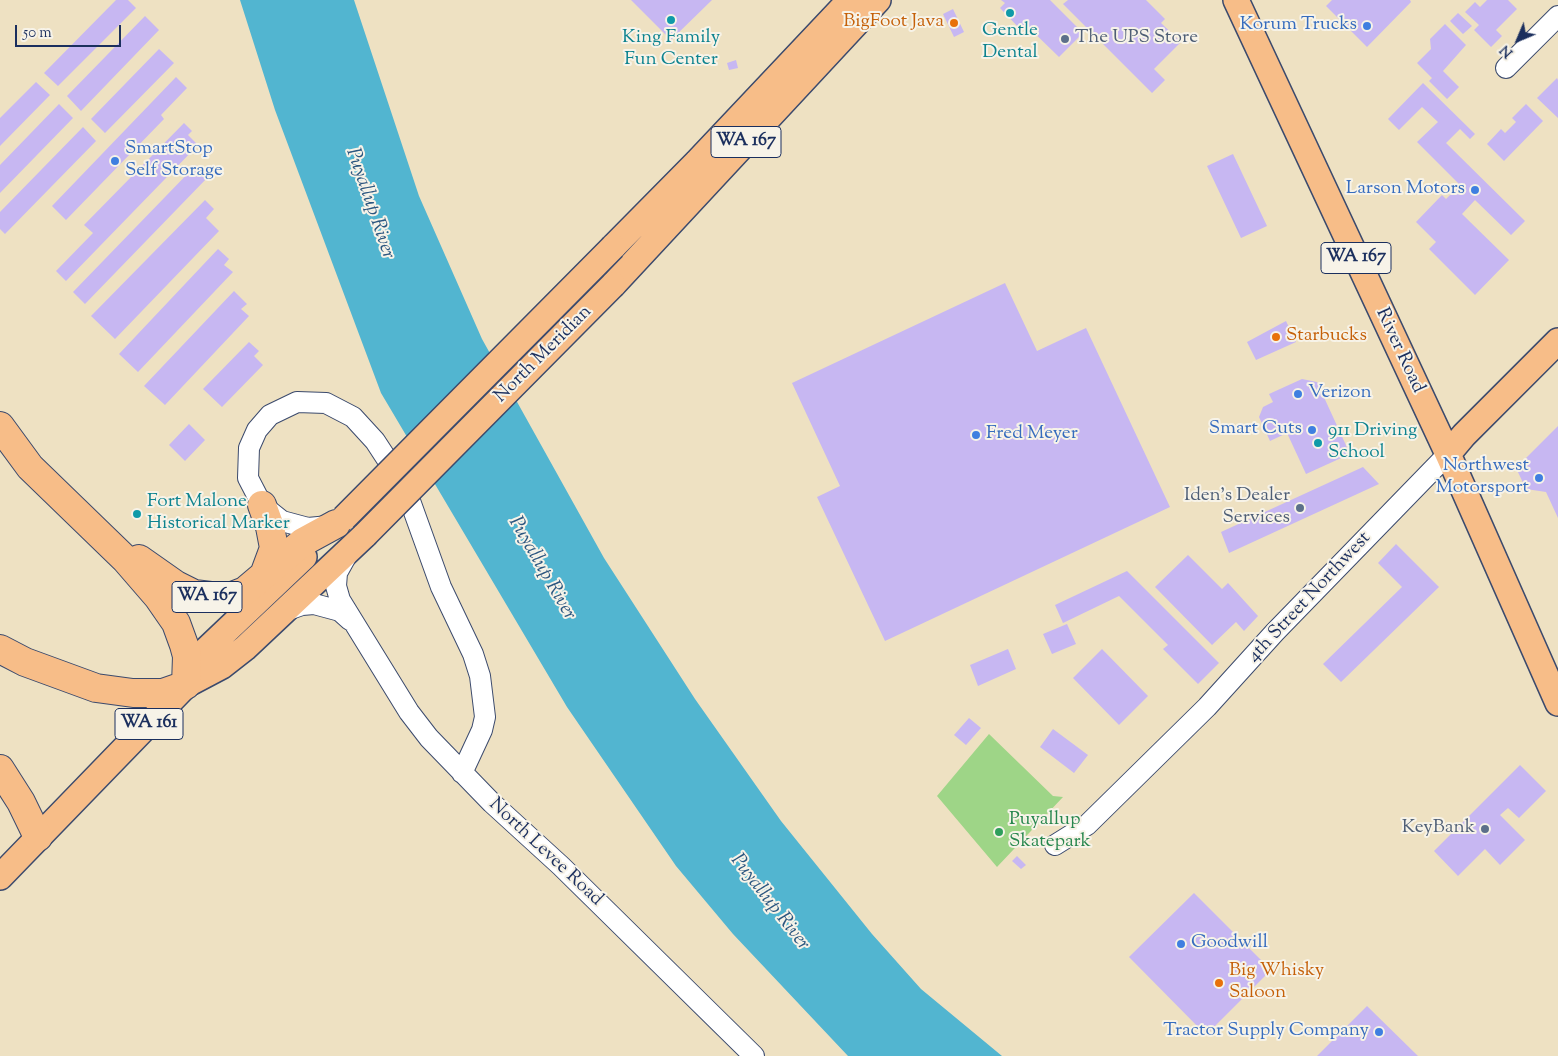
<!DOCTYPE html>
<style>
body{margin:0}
#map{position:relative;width:1558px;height:1056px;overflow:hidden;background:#eee1c2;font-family:"Sorts Mill Goudy",serif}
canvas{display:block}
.north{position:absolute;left:1493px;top:15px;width:50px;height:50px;-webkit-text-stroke:4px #f7f3e8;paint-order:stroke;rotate:225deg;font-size:14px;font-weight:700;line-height:20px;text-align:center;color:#1b2f5e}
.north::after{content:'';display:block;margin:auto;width:18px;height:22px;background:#1b2f5e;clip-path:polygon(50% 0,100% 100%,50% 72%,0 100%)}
.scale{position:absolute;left:15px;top:25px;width:106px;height:22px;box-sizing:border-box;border:2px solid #1b2f5e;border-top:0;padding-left:6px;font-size:15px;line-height:18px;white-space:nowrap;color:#1b2f5e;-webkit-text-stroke:4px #f7f3e8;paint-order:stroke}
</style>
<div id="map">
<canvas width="1558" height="1056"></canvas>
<div class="north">N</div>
<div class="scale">50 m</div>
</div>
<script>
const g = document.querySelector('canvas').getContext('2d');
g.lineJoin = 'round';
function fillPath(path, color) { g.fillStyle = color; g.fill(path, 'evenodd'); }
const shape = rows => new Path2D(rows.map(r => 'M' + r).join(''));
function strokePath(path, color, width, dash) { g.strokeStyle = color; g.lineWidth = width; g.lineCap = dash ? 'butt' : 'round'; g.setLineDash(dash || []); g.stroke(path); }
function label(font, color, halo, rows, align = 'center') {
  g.font = font + ' "Sorts Mill Goudy",serif'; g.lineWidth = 4; g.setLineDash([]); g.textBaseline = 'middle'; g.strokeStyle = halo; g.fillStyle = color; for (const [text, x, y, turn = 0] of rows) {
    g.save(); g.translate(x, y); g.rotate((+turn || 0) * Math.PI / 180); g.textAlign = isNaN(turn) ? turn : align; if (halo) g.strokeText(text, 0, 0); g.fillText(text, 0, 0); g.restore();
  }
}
fillPath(shape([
 [989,734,1053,796,1063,797,997,867,937,796]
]), '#9ed587');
fillPath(shape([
 [240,0,354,0,419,196,482,339,604,558,695,699,781,821,872,934,921,989,1002,1056,848,1056,733,934,676,866,567,707,381,393,275,110]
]), '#52b5d0');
fillPath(shape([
 [116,0,128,0,136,8,58,86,44,73],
 [631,0,712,0,671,40],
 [1001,0,1050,0,1083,33,1059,57,1026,25,1021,30,1000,8,1005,3],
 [1068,0,1146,0,1165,19,1161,23,1181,42,1154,69,1165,80,1152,93,1063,4],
 [1332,0,1410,0,1411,2,1367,47,1326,6],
 [1487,0,1508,0,1517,9,1496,30,1502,36,1491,47,1474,30,1479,25,1465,12,1475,2,1480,7],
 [953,9,964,32,954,37,943,14],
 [1458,13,1472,26,1463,34,1450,21],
 [145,16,159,30,81,111,67,96],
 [1445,24,1466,45,1443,71,1459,87,1447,99,1429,81,1432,78,1417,63,1431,49,1430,39],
 [159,49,174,63,105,133,91,119],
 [736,60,738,68,729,70,727,63],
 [176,77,187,88,161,115,164,119,66,220,52,206],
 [1557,78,1558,80,1558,118,1537,98],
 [36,82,50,95,0,146,0,118],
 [1423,83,1475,134,1470,139,1460,129,1446,143,1525,221,1511,235,1475,200,1462,214,1509,260,1475,295,1429,249,1436,242,1416,222,1442,195,1446,199,1460,185,1417,142,1438,122,1422,107,1399,130,1388,119],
 [59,104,73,118,0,193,0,165],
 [1526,104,1543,121,1504,161,1487,144,1501,129,1505,133,1516,122,1512,118],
 [184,123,192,131,188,135,198,145,66,281,56,271,93,233,84,225],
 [83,127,96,141,5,234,0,229,0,212],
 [1233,154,1267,226,1241,238,1207,166],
 [196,165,208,177,85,304,73,292],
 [205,200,214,209,206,218,219,231,115,339,91,316],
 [218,249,229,259,224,265,233,272,138,372,119,354],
 [1005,283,1037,351,1086,328,1170,507,885,641,817,497,840,486,792,383],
 [234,291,247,304,241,309,249,316,165,405,144,386],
 [1286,321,1296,342,1256,360,1247,342],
 [249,342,259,351,254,356,263,365,222,407,203,389],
 [1302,379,1317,382,1350,454,1306,474,1287,433,1270,441,1259,417,1263,407,1273,402,1269,394],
 [189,424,205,440,185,461,169,445],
 [1558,426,1558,518,1546,492,1526,489,1516,468],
 [1363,467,1379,484,1229,553,1221,532],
 [1396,544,1439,587,1341,682,1323,664,1402,587,1378,563],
 [1188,555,1222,589,1228,583,1258,616,1244,631,1236,622,1212,645,1155,587],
 [1127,571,1219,663,1198,684,1163,649,1168,645,1119,596,1063,623,1055,605],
 [1067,624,1076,644,1052,654,1043,634],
 [1008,649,1016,669,978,686,970,665],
 [1102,649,1148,696,1119,725,1073,678],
 [969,718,981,728,966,745,954,735],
 [1053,729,1088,755,1074,773,1040,747],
 [1520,765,1546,791,1519,818,1508,808,1500,815,1525,840,1500,865,1485,849,1458,876,1434,851],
 [1017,856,1026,865,1021,869,1012,861],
 [1194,893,1271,970,1206,1035,1129,957],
 [1367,1006,1418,1056,1317,1056]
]), '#c7b7f2');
const minor = shape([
 [1506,68,1558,16],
 [329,526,308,528,282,521,262,505,248,478,249,448,257,430,270,415,297,402,326,403,353,417,375,441,405,487,441,587,473,654,480,676,485,717,482,730,462,773],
 [347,555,337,573,336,586,340,600,409,712,429,738,492,803,561,866,754,1056],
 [285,611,302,605,314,604,340,611,350,620],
 [1055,845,1087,825,1207,707,1275,632,1448,454]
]);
const major = shape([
 [1236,0,1448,454,1558,703],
 [613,247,697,162,850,0],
 [613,285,878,0],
 [1448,454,1464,435,1558,341],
 [186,685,222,666,245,648,365,535],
 [0,877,186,685,205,651,304,557]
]);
const highway = shape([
 [0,426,30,467,126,560,158,597,176,623,184,645,187,656,186,685,163,693,133,693,96,688,25,662,0,649],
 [262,505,270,527,274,548,264,575],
 [139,559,176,585,194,594,227,598,245,591,303,542,336,524],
 [0,769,21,802,38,837]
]);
strokePath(minor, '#3b4a6d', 22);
strokePath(major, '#3b4a6d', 28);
strokePath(highway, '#3b4a6d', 30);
strokePath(minor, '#fff', 20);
strokePath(major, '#f7bd88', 25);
strokePath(highway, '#f7bd88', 28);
const majorBridge = shape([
 [344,518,613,247],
 [365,535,613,285]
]);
strokePath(majorBridge, '#3b4a6d', 28, []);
strokePath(majorBridge, '#f7bd88', 25);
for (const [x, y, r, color] of [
 [1010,13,5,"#0f9aa8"],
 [671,20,5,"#0f9aa8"],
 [954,23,5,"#e8710a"],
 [1367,26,5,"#3f7fe0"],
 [1065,39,5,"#5c6f8a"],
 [115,161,5,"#3f7fe0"],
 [1475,190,5,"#3f7fe0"],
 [1276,337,5,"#e8710a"],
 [1298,394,5,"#3f7fe0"],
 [1312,430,5,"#3f7fe0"],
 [976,435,5,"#3f7fe0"],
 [1318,443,5,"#0f9aa8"],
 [1539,478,5,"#3f7fe0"],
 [1300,508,5,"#5c6f8a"],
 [137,514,5,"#0f9aa8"],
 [1485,829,5,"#5c6f8a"],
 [999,832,5,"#2e9e5b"],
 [1181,944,5,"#3f7fe0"],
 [1219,983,5,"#e8710a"],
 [1379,1032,5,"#3f7fe0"]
]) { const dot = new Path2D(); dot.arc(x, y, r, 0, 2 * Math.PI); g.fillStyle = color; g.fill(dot); strokePath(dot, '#f7f3e8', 2); }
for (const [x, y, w] of [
 [746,142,70],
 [1356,258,70],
 [207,597,70],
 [149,724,68]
]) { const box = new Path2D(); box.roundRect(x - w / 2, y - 15.5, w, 31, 4); g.fillStyle = '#f7f3e8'; g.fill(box); strokePath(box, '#1b2f5e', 1); }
label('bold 18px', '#1b2f5e', null, [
 ["WA 167",746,142],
 ["WA 167",1356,258],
 ["WA 167",207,597],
 ["WA 161",149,724]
]);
label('19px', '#c56008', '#f7f3e8', [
 ["BigFoot Java",944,23,"right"],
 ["Starbucks",1286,337],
 ["Big Whisky",1229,972],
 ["Saloon",1229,994]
], 'left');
label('19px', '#366cbe', '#f7f3e8', [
 ["Korum Trucks",1357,26],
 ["SmartStop",125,150,"left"],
 ["Self Storage",125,172,"left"],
 ["Larson Motors",1465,190],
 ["Verizon",1308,394,"left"],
 ["Smart Cuts",1302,430],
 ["Fred Meyer",986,435,"left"],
 ["Northwest",1529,467],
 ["Motorsport",1529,489],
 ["Goodwill",1191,944,"left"],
 ["Tractor Supply Company",1369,1032]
], 'right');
label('19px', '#0d838f', '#f7f3e8', [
 ["Gentle",1010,32],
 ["Dental",1010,54],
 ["King Family",671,39],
 ["Fun Center",671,61],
 ["911 Driving",1328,432,"left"],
 ["School",1328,454,"left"],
 ["Fort Malone",147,503,"left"],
 ["Historical Marker",147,525,"left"]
]);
label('19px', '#4e5e75', '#f7f3e8', [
 ["The UPS Store",1075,39,"left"],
 ["Iden's Dealer",1290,497],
 ["Services",1290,519],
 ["KeyBank",1475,829]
], 'right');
label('19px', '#1b2f5e', '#f7f3e8', [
 ["River Road",1399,351,65],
 ["North Meridian",544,355,-45],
 ["4th Street Northwest",1310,598,-47],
 ["North Levee Road",545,853,43]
]);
label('19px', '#27864d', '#f7f3e8', [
 ["Puyallup",1009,821],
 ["Skatepark",1009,843]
], 'left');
label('italic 20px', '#2c5780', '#f7f3e8', [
 ["Puyallup River",369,204,71],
 ["Puyallup River",541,569,60],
 ["Puyallup River",769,903,52]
]);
</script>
